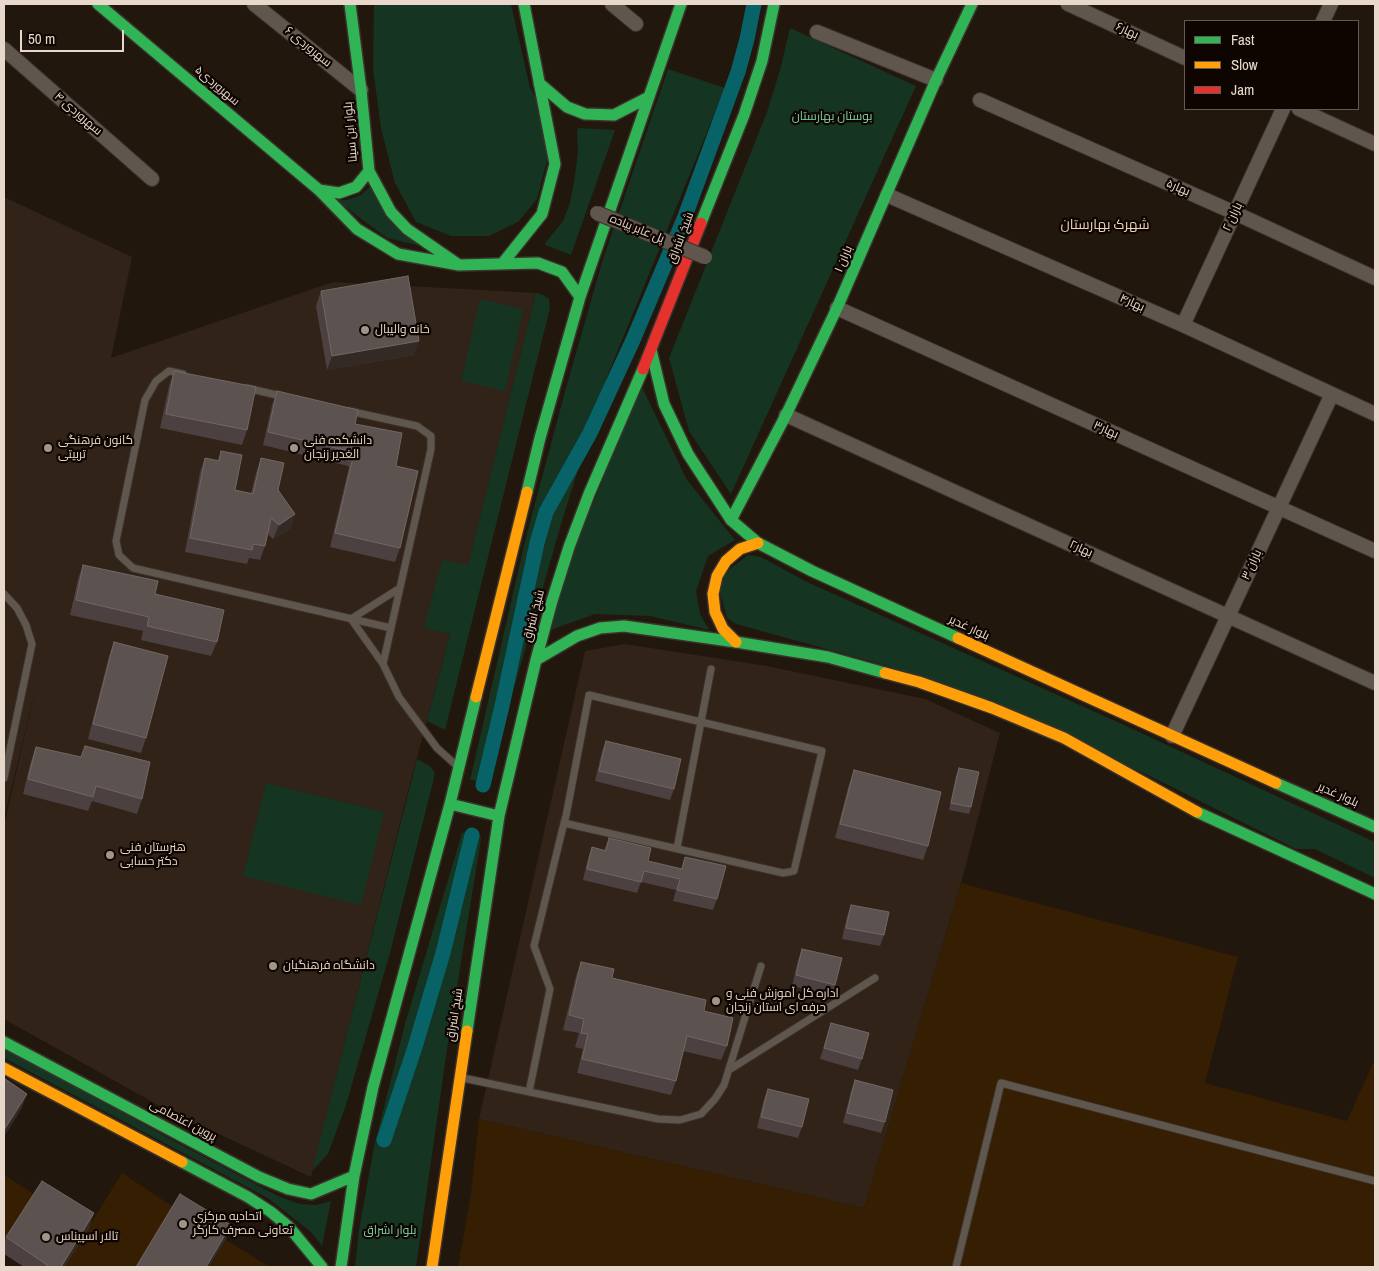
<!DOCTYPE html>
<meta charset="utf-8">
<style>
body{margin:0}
#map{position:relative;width:1379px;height:1271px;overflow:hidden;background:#22170c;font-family:"Archivo Narrow",sans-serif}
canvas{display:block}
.frame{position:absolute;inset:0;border:5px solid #e7d8cb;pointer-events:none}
.legend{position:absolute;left:1184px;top:20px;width:175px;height:90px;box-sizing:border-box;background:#0e0501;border:1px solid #655952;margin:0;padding:6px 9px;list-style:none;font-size:15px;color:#e7d8cb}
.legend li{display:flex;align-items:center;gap:10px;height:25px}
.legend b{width:25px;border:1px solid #655952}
.scale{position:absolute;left:20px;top:30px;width:104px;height:22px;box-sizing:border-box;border:2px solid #e7d8cb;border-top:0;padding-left:6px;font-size:15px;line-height:18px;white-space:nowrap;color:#e7d8cb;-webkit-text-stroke:4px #0e0501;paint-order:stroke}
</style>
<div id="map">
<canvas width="1379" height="1271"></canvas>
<div class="frame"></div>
<ul class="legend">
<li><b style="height:6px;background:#30b455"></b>Fast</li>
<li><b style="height:6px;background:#ff9f0a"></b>Slow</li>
<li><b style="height:6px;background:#e5322d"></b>Jam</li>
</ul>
<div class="scale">50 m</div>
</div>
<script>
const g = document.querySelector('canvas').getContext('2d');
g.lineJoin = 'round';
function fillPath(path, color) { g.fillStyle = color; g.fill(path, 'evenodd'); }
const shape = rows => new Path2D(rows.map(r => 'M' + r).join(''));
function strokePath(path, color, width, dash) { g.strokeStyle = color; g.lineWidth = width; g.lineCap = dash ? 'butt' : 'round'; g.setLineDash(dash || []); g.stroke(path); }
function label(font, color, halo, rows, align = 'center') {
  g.font = font + ' "Archivo Narrow",Cairo,sans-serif'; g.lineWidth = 4.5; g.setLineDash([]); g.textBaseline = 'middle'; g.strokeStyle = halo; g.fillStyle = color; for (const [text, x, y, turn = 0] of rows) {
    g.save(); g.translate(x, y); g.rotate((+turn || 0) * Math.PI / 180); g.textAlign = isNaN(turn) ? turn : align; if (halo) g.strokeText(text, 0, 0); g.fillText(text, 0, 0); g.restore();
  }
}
fillPath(shape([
 [961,883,1238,957,1205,1083,1347,1121,1375,1059,1375,1267,458,1267,471,1194,479,1119,864,1208],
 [122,1173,175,1208,140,1267,64,1267],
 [4,1175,37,1196,4,1247],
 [226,1240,270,1267,210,1267]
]), '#361e03');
fillPath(shape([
 [4,197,132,257,111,358,333,282,536,293,468,566,424,627,450,634,408,791,311,1177,165,1109,4,1019,4,825,36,687,4,819],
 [625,644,767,666,925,699,1000,733,963,876,864,1208,479,1119,585,651]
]), '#312318');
fillPath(shape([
 [374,4,511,4,530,88,540,106,549,153,537,199,518,222,489,236,451,236,416,222,395,183,381,128,373,69],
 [790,28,916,86,731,494,689,431,669,358,767,112,780,70],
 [668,69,725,88,607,377,562,521,487,782,470,780,526,537,566,388,603,259],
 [578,128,615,130,571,255,545,245,546,242,563,221,570,203,575,176,578,151,577,132],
 [371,186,421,246,387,238,336,200,347,200,361,195],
 [536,293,543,295,549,299,550,308,445,730,427,721,450,634,424,628,442,560,468,565],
 [480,299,523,309,505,391,461,381],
 [641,385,687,480,735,540,708,556,696,591,700,614,709,630,650,616,595,614,548,631,576,546],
 [748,555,761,557,805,581,1124,725,1375,842,1375,878,1315,849,1296,849,1148,775,888,666,736,624,727,618,718,585,731,568],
 [417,759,430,766,435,773,433,782,390,953,346,1105,328,1154,312,1171],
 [266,783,384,812,361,905,243,876],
 [469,832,480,834,481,839,448,1043,416,1267,355,1267,359,1230,374,1147,405,1024,462,833],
 [4,1047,172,1140,280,1197,300,1204,316,1205,331,1201,322,1246,310,1231,266,1197,4,1058]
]), '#153422');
strokePath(shape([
 [483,785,502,706,537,543,546,512,590,433,633,340,684,219,738,72,747,39,754,4],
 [384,1140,415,1047,443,953,472,835]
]), '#086368', 15);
const lane = shape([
 [183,374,169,371,156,381,145,400,116,541,119,555,133,568,391,628],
 [247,388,285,397],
 [349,411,417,426,431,436,431,449,383,664,399,697,437,748,457,766],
 [4,594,17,608,26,625,32,644,4,778],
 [383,664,351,619,400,588],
 [677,848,711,669],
 [729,1070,875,978],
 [463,1078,658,1119,680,1120,701,1114,715,1099,724,1085,761,966],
 [529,1092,550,989,534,946,564,823,566,816,589,695,822,751,794,871,783,873,564,823],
 [956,1267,1001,1083,1375,1181]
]);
const street = shape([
 [254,4,361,90],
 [612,4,636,24],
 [1068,4,1185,58],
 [1323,21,1331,4],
 [817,32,936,80],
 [4,49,152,179],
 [980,100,1235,213,1375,278],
 [1299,109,1375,144],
 [887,195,1183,325,1375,414],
 [837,308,1375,551],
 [1183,325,1283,109],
 [786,415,1375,683],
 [1172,736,1332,394]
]);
const fast = shape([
 [98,4,319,190,357,229,398,254,459,265],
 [350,4,361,90,369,171,391,212,407,229,459,265,538,263,562,272,580,297],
 [539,83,567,107,585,114,614,115,649,97],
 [319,190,339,193,356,187,369,171],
 [701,223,744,115,762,61,774,4],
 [502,264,542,214,555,164,524,4],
 [651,350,664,404,688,454,731,520,758,543,812,571,958,638],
 [527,492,540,438,580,297,681,4],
 [731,520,786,415,837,308,936,80,972,4],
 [536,660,577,636,600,628,624,626,736,642,828,657,885,673],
 [1276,783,1375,827],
 [450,804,499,816],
 [1197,812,1375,894],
 [467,1031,499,816,536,660,552,601,569,547,589,494,643,369],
 [4,1042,259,1177,288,1189,311,1194,354,1176],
 [182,1162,248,1197,271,1212,289,1227,322,1267],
 [341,1267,354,1176,373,1087,450,804,476,697]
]);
const slow = shape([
 [958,638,1276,783],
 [736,642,723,629,715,612,713,594,717,576,726,561,740,549,758,543],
 [885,673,919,682,992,708,1064,738,1197,812],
 [476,697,527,492],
 [4,1068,182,1162],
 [432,1267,467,1031]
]);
const jam = shape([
 [643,369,701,223]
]);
strokePath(lane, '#3c322c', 9);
strokePath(street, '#3c322c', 16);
strokePath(fast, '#3c322c', 14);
strokePath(slow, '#3c322c', 14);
strokePath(jam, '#3c322c', 14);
strokePath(lane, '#5f564d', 7);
strokePath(street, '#5f564d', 14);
strokePath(fast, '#30b455', 11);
strokePath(slow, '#ff9f0a', 11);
strokePath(jam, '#e5322d', 11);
const streetBridge = shape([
 [597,213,705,257]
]);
strokePath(streetBridge, '#3c322c', 16, []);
strokePath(streetBridge, '#5f564d', 14);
fillPath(shape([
 [321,291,414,355,327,370,316,306],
 [174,371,247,430,242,445,160,428,169,386],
 [277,391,355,424,396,466,400,548,395,562,330,547,349,467,348,467,348,466,263,445,272,405],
 [221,451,235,490,251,493,256,473,261,458,278,490,295,514,290,529,273,539,268,534,265,546,260,560,249,558,247,564,185,552,200,472,205,458,218,460],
 [83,565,155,594,217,642,211,656,141,640,143,631,70,615,78,579],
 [114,642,146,738,141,753,88,739,109,656],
 [606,741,674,789,670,800,595,781,602,751],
 [36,747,142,799,137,814,92,801,88,811,23,794,31,761],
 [959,768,971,807,969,814,949,810,956,775],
 [854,770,928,846,923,860,835,838,849,784],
 [609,838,648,861,681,869,685,857,717,899,713,910,673,901,676,890,641,882,637,893,583,880,588,858,592,847,604,850],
 [851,905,884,935,880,946,842,939,847,916],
 [802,949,835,985,832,995,792,986,798,960],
 [581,962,612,978,704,1011,727,1046,721,1060,683,1051,676,1081,671,1095,577,1073,583,1049,575,1047,579,1033,563,1030,576,976],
 [831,1023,862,1059,858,1070,820,1059],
 [855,1080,885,1122,881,1133,843,1123,851,1091],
 [768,1089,802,1127,798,1138,757,1128,764,1099],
 [89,1228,64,1267,24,1267,4,1254,4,1243,6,1237]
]), '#4c4140');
fillPath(shape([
 [419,341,414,355,327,370,332,356],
 [295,514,290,529,273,539,279,525],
 [27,1094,22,1108,4,1137,4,1130],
 [94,1213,89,1228,64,1267,61,1267],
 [231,1225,226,1240,209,1267,206,1267]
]), '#342a25');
const building = shape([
 [408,276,419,341,332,356,321,291,408,276],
 [174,371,256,387,247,430,166,414,174,371],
 [277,391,358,410,355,424,402,433,396,466,418,471,400,548,335,533,354,453,353,453,353,452,268,432,277,391],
 [221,451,242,455,235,490,253,494,261,458,284,463,278,490,295,514,279,525,271,518,265,546,253,544,252,550,190,538,205,458,219,461,221,451],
 [83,565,158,581,155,594,224,610,217,642,147,626,149,617,76,600,83,565],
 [114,642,168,656,146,738,93,724,114,642],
 [606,741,681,759,674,789,599,771,606,741],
 [85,746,150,762,142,799,96,786,93,797,28,779,36,747,81,757,85,746],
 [959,768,979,772,971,807,951,803,959,768],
 [854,770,941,792,928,846,840,824,854,770],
 [609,838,651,848,648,861,682,869,685,857,726,866,717,899,677,890,680,879,644,871,641,882,587,869,592,847,606,851,609,838],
 [851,905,889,912,884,935,846,928,851,905],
 [802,949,842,958,835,985,796,975,802,949],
 [581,962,614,969,612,978,706,1000,704,1011,733,1018,727,1046,687,1036,676,1081,582,1059,588,1034,581,1033,584,1019,569,1015,581,962],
 [831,1023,869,1033,862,1059,824,1048,831,1023],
 [4,1078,27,1094,4,1130,4,1078],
 [855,1080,893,1090,885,1122,847,1113,855,1080],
 [768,1089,809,1099,802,1127,761,1117,768,1089],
 [42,1181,94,1213,61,1267,50,1267,6,1237,42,1181],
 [180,1194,231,1225,206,1267,136,1267,180,1194]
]);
fillPath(building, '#5c524f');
strokePath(building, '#726763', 1);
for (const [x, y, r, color] of [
 [365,330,5,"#a29488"],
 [48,448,5,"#a29488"],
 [294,448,5,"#a29488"],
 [110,855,5,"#a29488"],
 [273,966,5,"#a29488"],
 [716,1001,5,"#a29488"],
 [183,1224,5,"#a29488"],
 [46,1237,5,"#a29488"]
]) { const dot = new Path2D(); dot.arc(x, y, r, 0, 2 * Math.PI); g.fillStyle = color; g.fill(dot); strokePath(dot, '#0e0501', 2); }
label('12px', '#e7d8cb', '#0e0501', [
 ["بهار۶",1127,31,25],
 ["سهروردی ۶",308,47,39],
 ["سهروردی۵",217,86,40],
 ["سهروردی ۴",78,114,41],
 ["بلوار ابن سینا",351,132,-95],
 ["بهار۵",1178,188,24],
 ["باران ۲",1233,217,-65],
 ["پل عابر پیاده",637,229,22],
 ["شیخ اشراق",681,238,-69],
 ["باران ۱",844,259,-67],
 ["بهار۴",1132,303,24],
 ["بهار۳",1106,430,24],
 ["بهار۲",1081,549,24],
 ["باران ۳",1252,565,-65],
 ["شیخ اشراق",534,616,-75],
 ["بلوار غدیر",969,628,25],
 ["بلوار غدیر",1338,795,24],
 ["شیخ اشراق",455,1015,-81],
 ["پروین اعتصامی",183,1121,28]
]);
label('12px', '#7bd4a5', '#0e0501', [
 ["بوستان بهارستان",832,117],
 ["بلوار اشراق",390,1231]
]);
label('12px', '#e7d8cb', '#0e0501', [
 ["خانه والیبال",375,330],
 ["کانون فرهنگی",58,441],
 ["تربیتی",58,455],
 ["دانشکده فنی",304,441],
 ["الغدیر زنجان",304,455],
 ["هنرستان فنی",120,848],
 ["دکتر حسابی",120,862],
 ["دانشگاه فرهنگیان",283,966],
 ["اداره کل آموزش فنی و",726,994],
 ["حرفه ای استان زنجان",726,1008],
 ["اتحادیه مرکزی",193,1217],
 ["تعاونی مصرف کارگر",193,1231],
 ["تالار اسپیناس",56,1237]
], 'left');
label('14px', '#f0d3b9', '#0e0501', [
 ["شهرک بهارستان",1105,225]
]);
</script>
